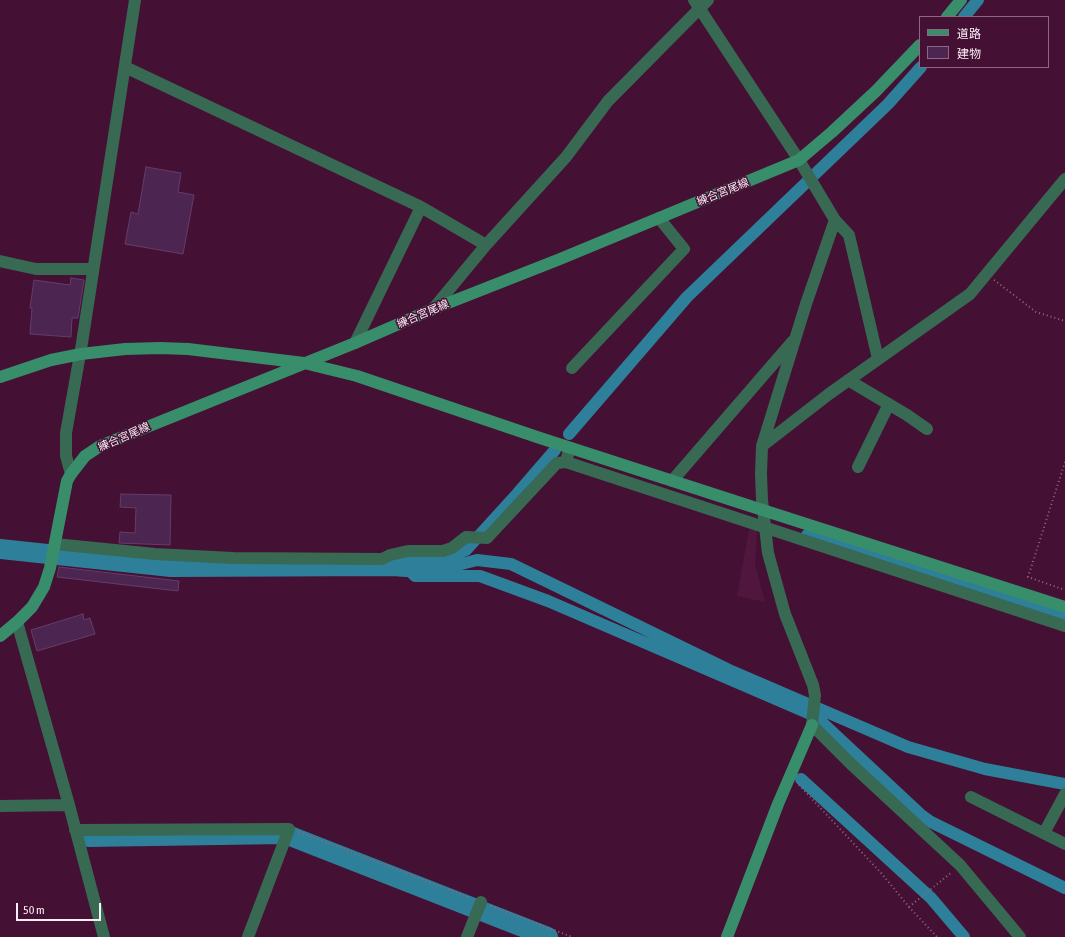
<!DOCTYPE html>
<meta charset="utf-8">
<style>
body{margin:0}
#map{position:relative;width:1065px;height:937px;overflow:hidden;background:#441033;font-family:"Asap Condensed","Noto Sans JP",sans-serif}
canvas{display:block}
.legend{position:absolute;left:919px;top:16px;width:130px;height:52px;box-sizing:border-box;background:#441033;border:1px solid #8d6881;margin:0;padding:5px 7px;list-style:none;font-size:12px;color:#fbedf5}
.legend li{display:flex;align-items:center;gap:8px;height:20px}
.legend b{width:20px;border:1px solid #8d6881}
.scale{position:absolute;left:16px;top:903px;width:85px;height:18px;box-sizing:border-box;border:2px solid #fbedf5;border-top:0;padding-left:5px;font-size:12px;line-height:14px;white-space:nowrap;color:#fbedf5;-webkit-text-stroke:3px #441033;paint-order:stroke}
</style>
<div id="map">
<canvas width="1065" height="937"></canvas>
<ul class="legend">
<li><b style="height:5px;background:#388e6a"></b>道路</li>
<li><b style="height:11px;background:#4c2550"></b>建物</li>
</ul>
<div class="scale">50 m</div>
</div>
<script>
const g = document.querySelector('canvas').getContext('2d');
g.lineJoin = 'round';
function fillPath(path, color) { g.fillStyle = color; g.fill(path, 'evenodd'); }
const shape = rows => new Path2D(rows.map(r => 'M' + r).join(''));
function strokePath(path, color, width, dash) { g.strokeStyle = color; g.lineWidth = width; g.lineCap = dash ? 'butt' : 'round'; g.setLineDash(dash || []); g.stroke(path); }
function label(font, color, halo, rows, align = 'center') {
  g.font = font + ' "Asap Condensed","Noto Sans JP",sans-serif'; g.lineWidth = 3; g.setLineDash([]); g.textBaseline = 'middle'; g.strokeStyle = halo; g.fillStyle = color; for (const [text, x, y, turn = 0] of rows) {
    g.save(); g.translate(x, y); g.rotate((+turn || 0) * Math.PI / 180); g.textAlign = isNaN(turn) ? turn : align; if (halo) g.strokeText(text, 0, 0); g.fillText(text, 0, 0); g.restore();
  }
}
fillPath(shape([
 [749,529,757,531,755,564,765,602,737,596]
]), '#51163e');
strokePath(shape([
 [964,17,978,0],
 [569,434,687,297,888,104,921,67],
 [807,535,1065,619],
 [430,564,466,550,517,494,555,450],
 [406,567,415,576,477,560,511,564,729,670,908,747,985,769,1065,784],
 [415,576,480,576,548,601,815,716,920,814,931,822,1065,888],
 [801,779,931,898,964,937]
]), '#2e7f9a', 12);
strokePath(shape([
 [0,549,171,567,393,566,406,567,430,564],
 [88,837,285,834,548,937]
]), '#2e7f9a', 20);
const building = shape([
 [146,167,181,173,178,192,194,195,183,254,125,244,131,212,138,214,146,167],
 [71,278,84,280,78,318,72,318,71,337,30,334,32,308,30,308,34,280,70,285,71,278],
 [121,494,171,495,170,545,119,543,120,532,135,533,136,508,120,507,121,494],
 [59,567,179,581,178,591,57,577,59,567],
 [83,614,84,620,90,618,95,634,37,651,31,630,83,614]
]);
fillPath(building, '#4c2550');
strokePath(building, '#663c6b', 1);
strokePath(shape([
 [994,280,1036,312,1065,321],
 [1065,462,1028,577,1065,590],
 [799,785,882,874,909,907,937,937],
 [299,832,470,898],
 [491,906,572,937],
 [909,907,952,872]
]), '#8e6a82', 2, [1, 3]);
strokePath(shape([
 [694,0,799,160,835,220,849,235,878,359],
 [125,67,421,207,486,245],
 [835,220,806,304,762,446,761,474,762,500,768,553,785,614,813,685,815,695,812,725,851,764,960,865,1020,937],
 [0,261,36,269,93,269],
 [433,309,486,245,566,157,608,101,708,0],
 [355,343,421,207],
 [572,368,684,249,659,218],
 [848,380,907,415,927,429],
 [762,446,829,394,970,294,1065,179],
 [568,454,566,462,1065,626],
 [858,467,889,404],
 [71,474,66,456,66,433,82,343,135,0],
 [672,481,793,341],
 [55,544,155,554,233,558,382,559,390,555,408,551,443,551,452,548,466,537,487,538,557,463,566,462],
 [17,622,69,805,104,937],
 [971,797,1065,844],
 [0,806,69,805],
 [75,830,289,829,248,937],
 [1044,833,1065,794],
 [467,937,481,902]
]), '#376953', 12);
strokePath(shape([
 [947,17,961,0],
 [0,377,51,360,81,354,125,349,160,348,188,349,304,363,357,376,540,438,747,505,1065,607],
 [0,636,17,622,32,607,44,587,50,568,67,481,71,474,85,456,100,446,355,343,433,309,560,259,799,160,832,132,876,91,920,45],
 [727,937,778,804,812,725]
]), '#388e6a', 12);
label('11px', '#fbedf5', '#441033', [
 ["練合宮尾線",723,192,-22],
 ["練合宮尾線",423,314,-23],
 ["練合宮尾線",124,437,-24]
]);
</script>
